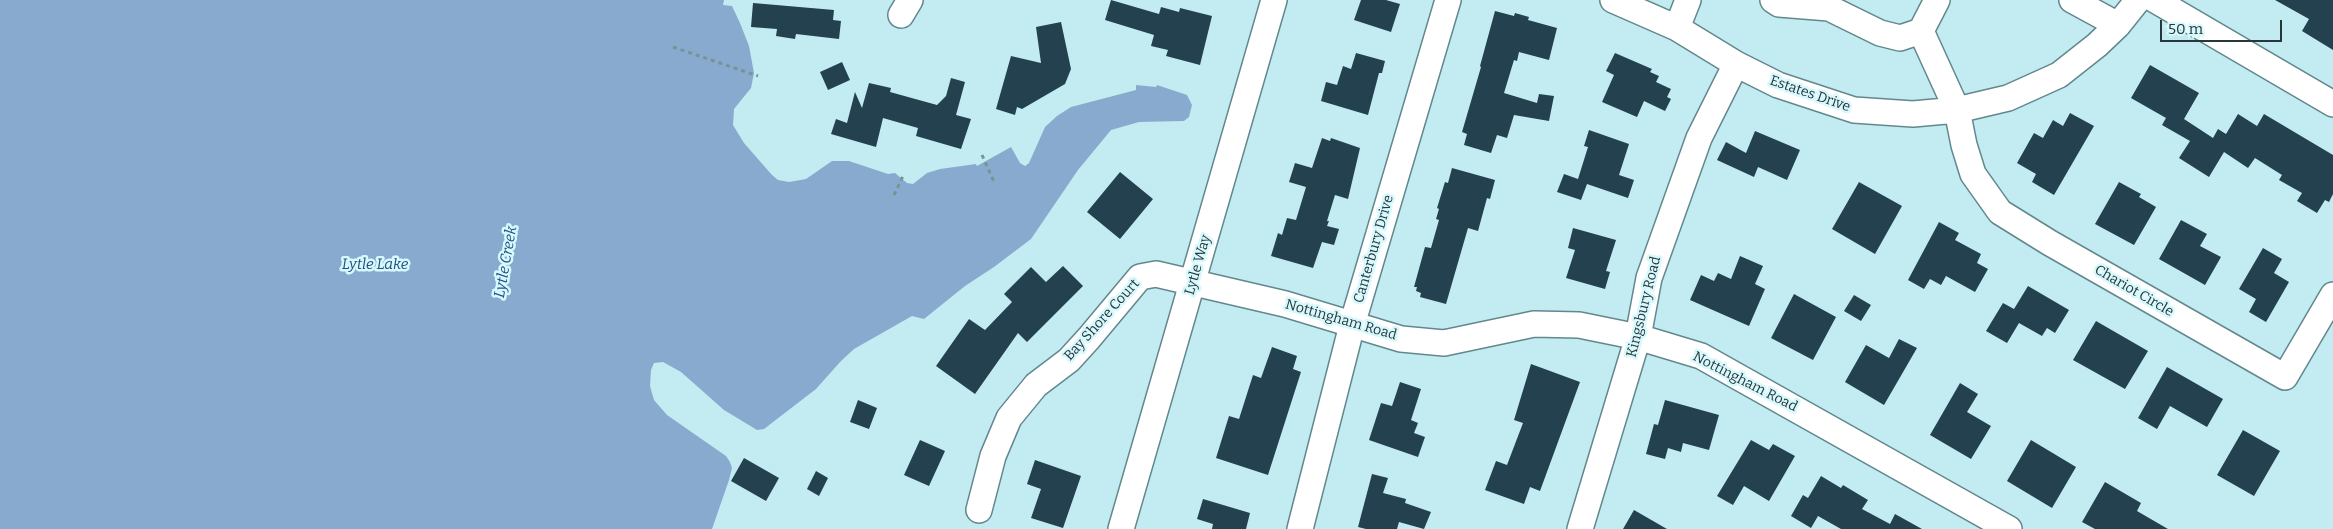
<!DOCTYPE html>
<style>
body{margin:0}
#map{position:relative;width:2333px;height:529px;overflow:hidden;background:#c3ecf2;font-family:Bitter,serif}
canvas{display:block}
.scale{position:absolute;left:2160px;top:20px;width:122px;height:22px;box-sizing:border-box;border:2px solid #27373a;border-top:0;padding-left:6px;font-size:15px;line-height:18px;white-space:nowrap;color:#27373a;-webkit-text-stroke:4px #d7f8fd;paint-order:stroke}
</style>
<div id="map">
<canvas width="2333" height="529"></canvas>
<div class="scale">50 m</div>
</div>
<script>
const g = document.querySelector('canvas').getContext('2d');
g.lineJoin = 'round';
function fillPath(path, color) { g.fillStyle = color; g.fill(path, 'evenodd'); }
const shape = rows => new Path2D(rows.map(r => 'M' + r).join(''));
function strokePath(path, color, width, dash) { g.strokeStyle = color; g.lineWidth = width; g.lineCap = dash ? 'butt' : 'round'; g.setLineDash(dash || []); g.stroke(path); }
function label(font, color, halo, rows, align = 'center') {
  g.font = font + ' Bitter,serif'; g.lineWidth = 5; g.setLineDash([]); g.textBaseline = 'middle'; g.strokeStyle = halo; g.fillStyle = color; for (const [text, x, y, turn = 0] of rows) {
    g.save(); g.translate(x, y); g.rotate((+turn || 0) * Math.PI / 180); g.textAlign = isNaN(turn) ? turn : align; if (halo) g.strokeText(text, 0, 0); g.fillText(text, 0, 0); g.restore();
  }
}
fillPath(shape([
 [0,0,724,0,723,5,732,6,740,23,749,46,754,73,751,88,734,109,733,125,744,143,772,175,778,180,789,182,806,179,832,161,849,161,888,174,895,173,907,183,913,184,927,173,940,169,976,164,977,166,1011,147,1020,163,1025,166,1029,163,1045,127,1057,116,1071,107,1136,90,1136,85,1156,87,1157,85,1187,95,1192,105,1189,117,1184,121,1139,122,1111,130,1078,170,1031,239,994,267,965,286,924,319,912,316,854,349,841,361,816,389,764,429,757,430,724,410,681,372,663,362,654,363,651,370,650,386,654,400,667,415,726,456,730,462,732,468,729,480,712,529,0,529]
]), '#89aacf');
fillPath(shape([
 [1111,0,1159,14,1161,7,1179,12,1180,8,1212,16,1200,65,1166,56,1168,50,1151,46,1154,35,1105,20],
 [1361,0,1386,0,1400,4,1391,32,1354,20],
 [2275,0,2333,0,2333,50,2302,31,2309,19],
 [753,3,834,10,833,20,841,21,839,39,796,34,795,39,776,36,777,29,751,27],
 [1495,11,1514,16,1515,13,1529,17,1528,20,1557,28,1549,60,1519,52,1517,61,1514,60,1504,93,1537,103,1539,94,1554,96,1549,121,1514,115,1507,138,1497,135,1491,153,1464,145,1467,134,1462,132,1481,67,1480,66],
 [1061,22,1071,69,1065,84,1022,109,1017,107,1015,115,996,109,1011,56,1041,63,1036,27],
 [1356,53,1385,61,1382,73,1379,73,1368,115,1321,101,1326,82,1337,85,1343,66,1351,69],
 [1615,53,1652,69,1650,72,1659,76,1656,82,1671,89,1667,97,1671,99,1665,111,1644,101,1637,117,1602,102,1614,75,1606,71],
 [842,62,850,80,828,90,820,72],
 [2150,65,2199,93,2184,119,2213,138,2218,129,2226,134,2238,114,2257,126,2264,114,2333,155,2333,194,2329,202,2325,200,2317,213,2297,201,2302,193,2279,180,2282,175,2255,158,2248,168,2224,152,2209,177,2179,158,2190,141,2162,125,2166,118,2131,98],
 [951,78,965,82,956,115,971,119,961,149,916,136,918,128,883,118,876,147,831,134,836,119,847,123,855,92,862,108,869,83,891,88,890,92,937,105,946,96],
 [2070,113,2094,126,2054,195,2032,182,2036,174,2017,163,2034,133,2043,138,2053,120,2063,126],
 [1589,130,1629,144,1619,175,1634,180,1628,198,1587,184,1581,200,1557,192,1564,174,1578,179,1588,147,1584,146],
 [1755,131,1800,150,1787,180,1758,167,1754,177,1717,160,1726,142,1746,153],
 [1322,138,1330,141,1331,138,1360,148,1348,199,1335,195,1327,221,1329,221,1327,226,1339,229,1334,245,1322,242,1313,268,1271,256,1278,233,1282,235,1287,218,1296,220,1306,187,1289,182,1295,163,1312,168],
 [1452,168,1495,180,1490,199,1487,198,1478,231,1468,228,1446,304,1420,297,1421,293,1416,291,1417,287,1414,287,1425,247,1431,248,1439,220,1436,219,1439,209,1437,208,1445,182,1448,183],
 [1120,172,1153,199,1120,239,1087,212],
 [1859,182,1902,206,1875,254,1832,229],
 [2119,182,2141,194,2139,197,2156,207,2134,245,2095,224],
 [2181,220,2207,234,2200,246,2221,257,2205,285,2159,259],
 [1939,222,1959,233,1955,240,1981,254,1977,263,1988,269,1975,292,1946,276,1941,285,1930,279,1924,289,1908,280],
 [1573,228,1616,240,1606,271,1610,272,1605,289,1566,278,1575,250,1568,248],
 [2263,248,2282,259,2274,273,2289,282,2266,322,2249,312,2256,299,2239,289],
 [1740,256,1763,266,1755,284,1765,289,1749,326,1690,300,1701,275,1714,281,1718,273,1731,279],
 [1063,266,1083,286,1027,342,1018,333,975,394,936,366,969,319,985,330,1012,302,1004,294,1031,267,1046,282],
 [2028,286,2069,310,2055,333,2047,328,2042,336,2019,323,2007,343,1986,331,2003,303,2014,309],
 [1794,294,1836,317,1813,360,1771,338],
 [1854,295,1871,305,1861,321,1844,311],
 [2096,321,2148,351,2125,389,2073,360],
 [1899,339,1917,348,1884,405,1845,382,1866,345,1889,358],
 [1272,347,1297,356,1293,369,1301,372,1268,475,1216,458,1229,416,1239,419,1253,375,1261,378],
 [1531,364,1580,382,1540,491,1530,487,1524,504,1485,490,1496,461,1507,465,1523,423,1514,420],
 [2167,367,2223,399,2207,427,2170,406,2157,429,2138,418],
 [1400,382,1421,389,1411,420,1418,423,1414,433,1425,437,1418,457,1369,440,1381,403,1392,406],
 [1960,383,1978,394,1967,412,1991,426,1971,459,1930,435],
 [858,400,877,408,869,429,850,422],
 [1665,400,1719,415,1709,450,1683,443,1681,452,1668,448,1665,459,1646,454,1654,424,1658,425],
 [2243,430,2280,451,2254,496,2217,475],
 [920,440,945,451,929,486,904,475],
 [1751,440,1769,450,1773,444,1795,456,1769,501,1744,486,1733,505,1717,496],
 [2031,440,2076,467,2052,508,2007,481],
 [744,458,779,478,766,501,731,481],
 [1035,460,1081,476,1063,528,1031,518,1041,489,1027,484],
 [816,471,828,478,819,496,807,489],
 [1372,474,1388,478,1383,493,1406,499,1405,503,1431,512,1424,529,1399,522,1397,529,1366,529,1358,527],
 [1821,476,1841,488,1843,485,1868,500,1862,509,1890,524,1895,514,1922,529,1841,529,1818,516,1811,528,1791,516,1803,495,1808,498],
 [2105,482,2141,503,2137,511,2168,529,2095,529,2082,522],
 [1203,499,1250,513,1246,529,1212,529,1213,524,1197,519],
 [1634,510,1667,529,1623,529]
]), '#23414e');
const minor = shape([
 [1613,0,1677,28,1736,64,1778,85,1854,110,1913,114,1957,110,2008,98,2059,75,2097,45,2118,25,2138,0],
 [1773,0,1779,4,1829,8,1880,33,1900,38,1921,31],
 [1937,0,1921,31,1957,110,1964,145,1973,174,2000,212,2050,243,2285,377,2333,295],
 [2072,0,2118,25],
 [2155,0,2333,104],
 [901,15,910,0],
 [1677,28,1688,0],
 [979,510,993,456,1009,418,1036,385,1069,360,1089,338,1140,277,1156,274,1285,304,1401,339,1444,343,1534,324,1579,325,1638,337,1701,356,2009,529],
 [1121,529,1274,0],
 [1300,529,1352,325,1448,0],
 [1580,529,1638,337,1649,278,1699,138,1736,64]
]);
strokePath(minor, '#62888d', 28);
strokePath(shape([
 [673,47,758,76],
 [982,155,994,182],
 [894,195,903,176]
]), '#769397', 3, [4, 4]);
strokePath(minor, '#fff', 25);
label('14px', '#27373a', '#d7f8fd', [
 ["Estates Drive",1810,94,19],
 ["Canterbury Drive",1374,249,-74],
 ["Lytle Way",1198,265,-74],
 ["Chariot Circle",2134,291,30],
 ["Kingsbury Road",1644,307,-76],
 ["Bay Shore Court",1102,320,-48],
 ["Nottingham Road",1341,320,16],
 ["Nottingham Road",1745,382,27]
]);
label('italic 15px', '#215080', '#d7f8fd', [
 ["Lytle Creek",506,262,-80],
 ["Lytle Lake",375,265]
]);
</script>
